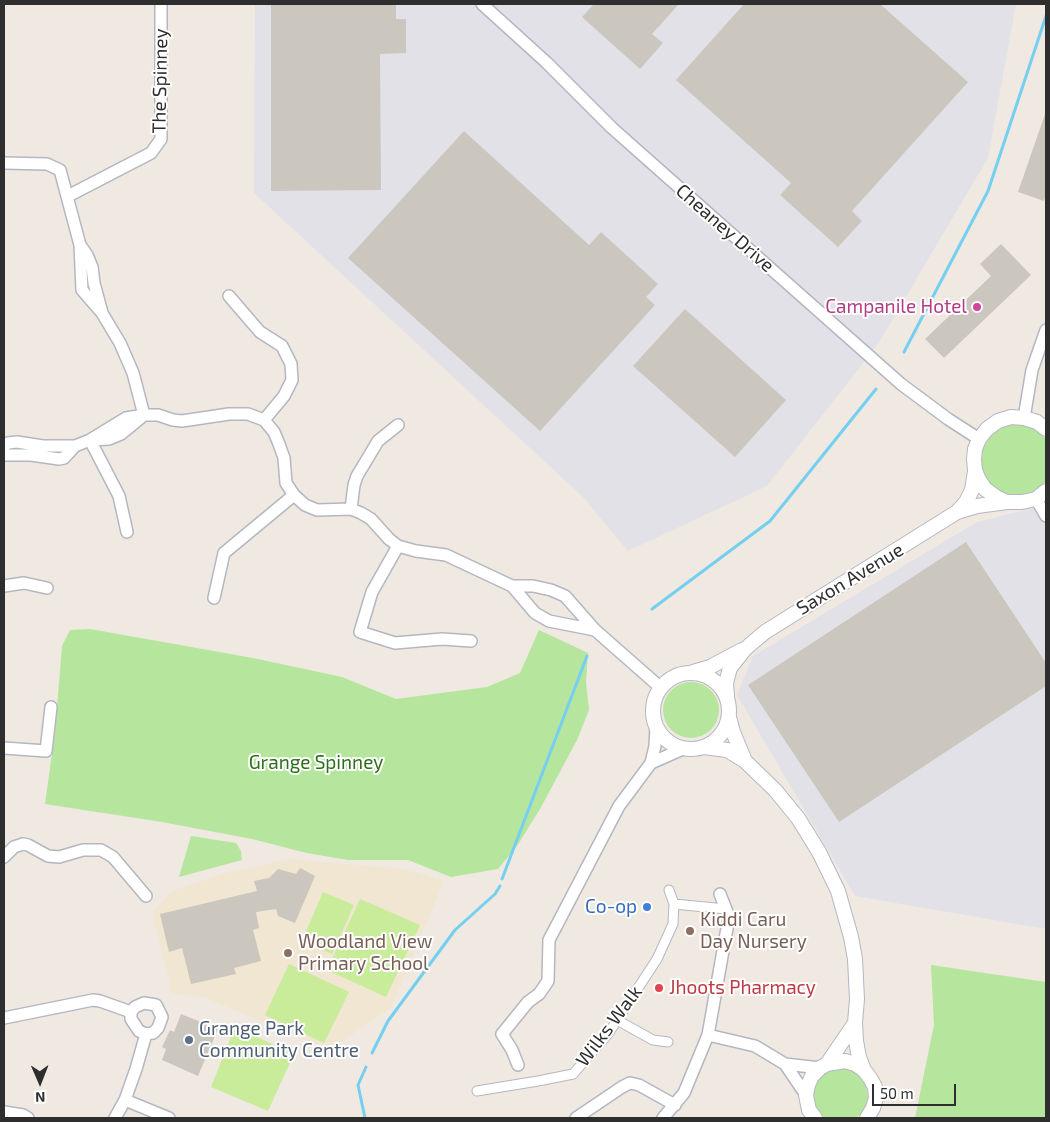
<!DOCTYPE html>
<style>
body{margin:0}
#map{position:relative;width:1050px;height:1122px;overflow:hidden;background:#efe9e1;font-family:"Exo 2",sans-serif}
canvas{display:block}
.frame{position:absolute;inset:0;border:5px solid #2e2e2e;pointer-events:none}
.north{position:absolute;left:15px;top:1057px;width:50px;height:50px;-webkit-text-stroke:4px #fff;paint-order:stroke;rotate:179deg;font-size:14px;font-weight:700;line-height:20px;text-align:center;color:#2e2e2e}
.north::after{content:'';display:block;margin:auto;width:18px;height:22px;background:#2e2e2e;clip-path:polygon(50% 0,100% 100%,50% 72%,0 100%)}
.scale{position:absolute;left:872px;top:1084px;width:84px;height:22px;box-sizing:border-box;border:2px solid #2e2e2e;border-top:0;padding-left:6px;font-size:15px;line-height:18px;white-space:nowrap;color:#2e2e2e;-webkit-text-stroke:4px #fff;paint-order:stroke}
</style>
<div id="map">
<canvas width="1050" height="1122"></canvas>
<div class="frame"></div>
<div class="north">N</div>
<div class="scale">50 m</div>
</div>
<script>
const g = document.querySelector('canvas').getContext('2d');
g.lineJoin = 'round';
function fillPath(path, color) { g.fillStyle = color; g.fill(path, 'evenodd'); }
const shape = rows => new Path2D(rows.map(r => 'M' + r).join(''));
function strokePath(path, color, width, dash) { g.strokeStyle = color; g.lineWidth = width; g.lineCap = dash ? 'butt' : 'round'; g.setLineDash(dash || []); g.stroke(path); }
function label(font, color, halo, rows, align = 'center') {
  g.font = font + ' "Exo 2",sans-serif'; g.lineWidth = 4; g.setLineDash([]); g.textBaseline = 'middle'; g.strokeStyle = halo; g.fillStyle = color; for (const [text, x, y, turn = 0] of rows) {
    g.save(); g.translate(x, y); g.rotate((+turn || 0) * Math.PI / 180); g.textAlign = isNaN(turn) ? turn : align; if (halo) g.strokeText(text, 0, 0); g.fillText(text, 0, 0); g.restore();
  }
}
fillPath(shape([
 [255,4,1016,4,988,158,878,344,767,486,628,551,583,497,254,193],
 [1046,505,1046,929,855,896,737,695,753,656,977,522]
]), '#e3e1e8');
fillPath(shape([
 [290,859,404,869,444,881,391,1008,329,1050,206,998,172,993,152,913,172,891,226,873]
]), '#f0e6d1');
fillPath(shape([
 [1013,424,1029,426,1036,430,1046,439,1046,481,1036,491,1029,494,1013,496,998,491,986,480,981,465,983,449,991,435,997,430],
 [90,629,253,658,342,677,396,699,487,687,520,673,539,630,588,653,586,682,589,710,577,740,540,809,517,846,498,869,451,877,408,860,348,860,307,853,252,839,162,822,45,804,55,732,62,646,70,630],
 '663 710a28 28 0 1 1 56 0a28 28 0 1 1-56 0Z',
 [191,836,236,843,241,851,242,860,179,877],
 [931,965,1046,982,1046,1118,915,1118,934,1025],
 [844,1068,852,1070,865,1081,868,1097,866,1105,862,1113,856,1118,824,1118,814,1106,812,1098,816,1082,828,1070]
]), '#b6e59e');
fillPath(shape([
 [323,892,354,905,332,954,302,941],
 [360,899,420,925,386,997,327,970],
 [289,964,349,992,324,1043,265,1015],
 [235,1027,294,1054,268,1111,211,1087]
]), '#c9ec9a');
strokePath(shape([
 [904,352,988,191,1046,16],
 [652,609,770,521,876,389],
 [502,879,587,656],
 [372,1053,388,1021,455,930,495,894,500,886],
 [365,1118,358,1085,366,1067]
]), '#75cff0', 3);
fillPath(shape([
 [271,4,396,4,396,19,406,19,406,53,380,54,381,190,271,191],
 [594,4,679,4,652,34,663,43,640,69,582,17],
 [744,4,880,4,968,82,852,211,862,221,838,247,780,195,791,183,676,80],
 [1045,114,1046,114,1046,194,1044,201,1018,192],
 [464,131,589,245,601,232,658,284,646,297,655,305,540,431,348,258],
 [1001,244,1031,275,944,358,925,339,991,276,980,264],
 [685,309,786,400,735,457,633,366],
 [966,542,1046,663,1046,686,839,822,748,685],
 [300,868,315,876,295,923,278,916,276,909,256,912,259,928,253,930,261,961,234,968,236,974,191,984,182,948,169,952,160,914,257,891,254,881,269,878,278,869,296,874],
 [181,1014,218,1029,198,1076,162,1060,166,1049,162,1047,170,1030,174,1032]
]), '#cbc7bf');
const pedestrian = shape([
 [674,904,726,909],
 [617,1020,653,1040,668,1042],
 [477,1091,538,1081,573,1074,608,1034,657,959,673,924,674,904,669,890]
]);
const minor = shape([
 [482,4,546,62,612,128,901,384,948,419,979,439],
 [4,163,47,164,60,170,80,245],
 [68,196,151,153,161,139,161,4],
 [229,296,260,332,282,346,291,364,292,380,284,396,264,420],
 [102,313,94,283,92,267,87,255,80,245,82,290,102,313,120,343,133,373,144,415,158,415,173,420,182,421,229,414,248,414,264,420,274,432,279,444,284,458,286,483,294,495,305,505,317,510,351,509,361,513,371,519,389,539,398,546,416,551,446,555,512,586],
 [1024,418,1032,370,1046,330],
 [90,440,119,496,127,532],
 [4,446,8,443,17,442,43,446,75,446,90,440,126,418,144,415,121,434,109,439,90,440],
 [4,455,31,455,59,459,64,458,75,446],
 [1036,499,1046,516],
 [351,509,354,485,357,476,378,441,398,425],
 [398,546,372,592,360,632,395,643,442,639,471,641],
 [4,586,24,583,47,588],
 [512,586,533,586,551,590,565,596,595,630,549,621,535,613,512,586],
 [214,598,224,553,294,495],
 [595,630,661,688],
 [4,748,46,751,51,707],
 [651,763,685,748],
 [4,857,14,847,23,844,28,845,48,856,59,857,83,850,101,850,113,857,146,896],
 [144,1003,156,1005,162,1017,158,1028,153,1033,146,1034,139,1031,131,1019,131,1012,135,1007,144,1003],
 [4,1018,93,1000,100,1001,131,1012],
 [708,1035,755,1046,785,1064,820,1068],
 [785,1064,806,1095],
 [518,1065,512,1050,502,1034,528,1002,539,994,548,981,549,940,619,806,651,763,655,746,656,726],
 [125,1100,169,1118],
 [4,1112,23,1115,28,1118],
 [115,1118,125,1100,136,1069,146,1034],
 [576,1118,622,1087,630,1083,639,1085,675,1105],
 [663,1118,684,1093,708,1035,729,917,720,894]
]);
const tertiary = shape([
 [1046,429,1037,422,1024,418,1011,417,998,421,987,429,979,439,975,449,974,459,975,470,979,480,985,489,996,497,1007,502,1022,502,1036,499,1046,491],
 [957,512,966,502,972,490,975,471],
 [693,672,710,667,742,650],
 '653 711a38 38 0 1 1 76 0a38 38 0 1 1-76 0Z',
 [727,696,726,683,730,668,745,649,765,632,957,512,977,506,1007,502],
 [729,717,733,732,745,761],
 [704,747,727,750,745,761,775,790,798,818,819,852,838,891,851,937,855,959,857,999,855,1023,856,1041,859,1057,864,1070],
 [827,1064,855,1023],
 [815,1118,809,1110,806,1095,808,1085,812,1076,820,1068,827,1064,845,1061,855,1064,864,1070,870,1078,875,1087,876,1098,873,1108,867,1118]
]);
strokePath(pedestrian, '#b4b7c1', 11);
strokePath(minor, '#b4b7c1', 14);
strokePath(tertiary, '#b4b7c1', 16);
strokePath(pedestrian, '#fff', 9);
strokePath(minor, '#fff', 11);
strokePath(tertiary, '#fff', 14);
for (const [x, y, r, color] of [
 [977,307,5,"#d1479c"],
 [647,907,5,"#3f7fe0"],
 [690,931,5,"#8d6e63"],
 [288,953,5,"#8d6e63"],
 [659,988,5,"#e0444e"],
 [189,1040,5,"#5c6f8a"]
]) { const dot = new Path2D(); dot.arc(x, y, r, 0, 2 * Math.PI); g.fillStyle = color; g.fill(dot); strokePath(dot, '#fff', 2); }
label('19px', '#2e2e2e', '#fff', [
 ["The Spinney",160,81,-89],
 ["Cheaney Drive",725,228,41],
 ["Saxon Avenue",850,579,-31],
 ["Wilks Walk",609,1026,-53]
]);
label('19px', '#b23c85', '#fff', [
 ["Campanile Hotel",967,307]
], 'right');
label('19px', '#2c6e1b', '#fff', [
 ["Grange Spinney",316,763]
]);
label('19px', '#366cbe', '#fff', [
 ["Co-op",637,907]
], 'right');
label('19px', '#785e54', '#fff', [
 ["Kiddi Caru",700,920],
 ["Day Nursery",700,942],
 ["Woodland View",298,942],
 ["Primary School",298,964]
], 'left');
label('19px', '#be3a42', '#fff', [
 ["Jhoots Pharmacy",669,988]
], 'left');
label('19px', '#4e5e75', '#fff', [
 ["Grange Park",199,1029],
 ["Community Centre",199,1051]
], 'left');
</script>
